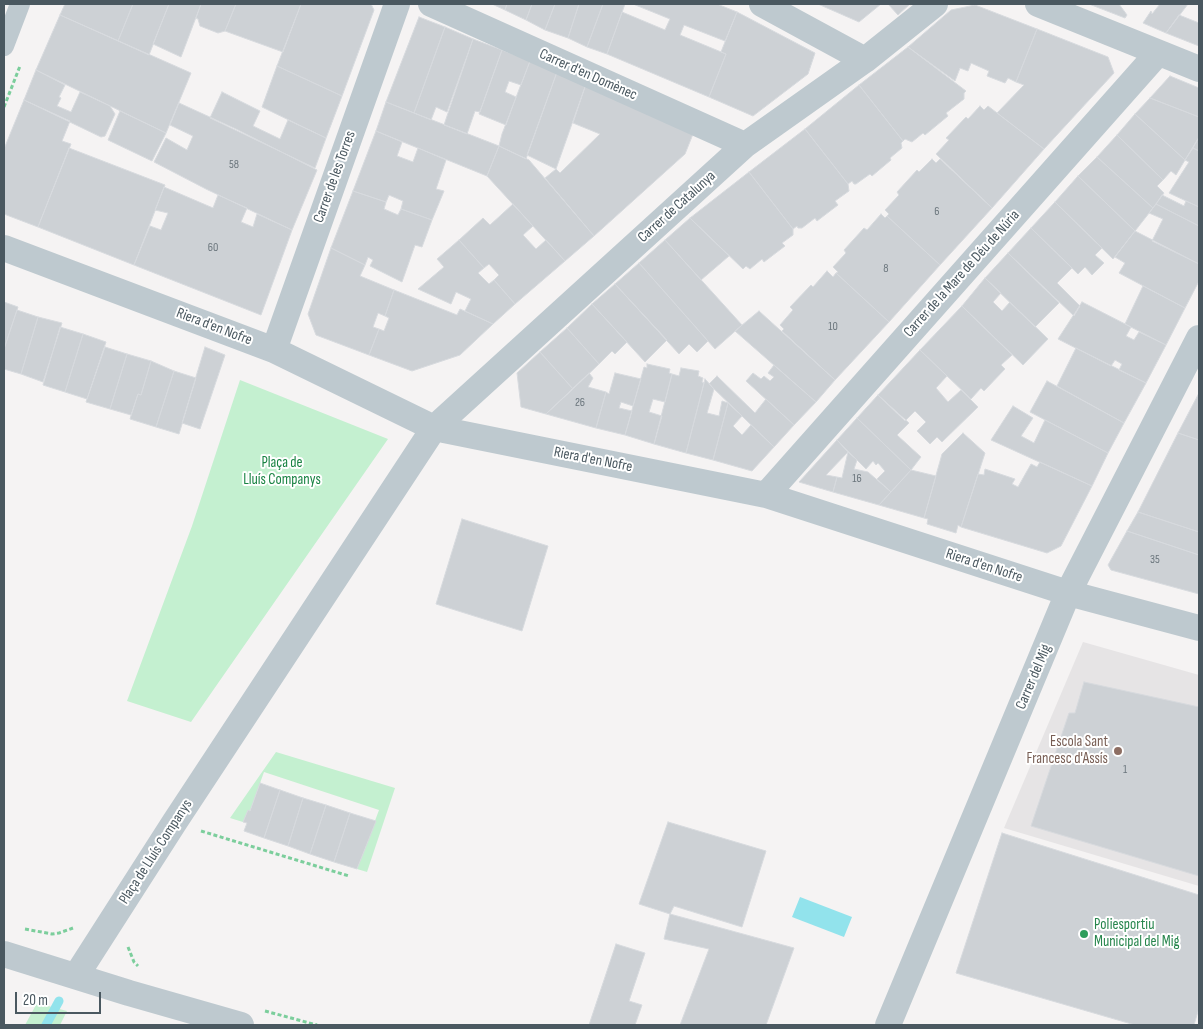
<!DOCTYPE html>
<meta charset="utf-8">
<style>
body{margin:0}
#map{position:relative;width:1203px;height:1029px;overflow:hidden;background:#f5f3f3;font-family:"Sofia Sans Condensed",sans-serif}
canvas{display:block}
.frame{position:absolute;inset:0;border:5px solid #4a5860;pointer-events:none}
.scale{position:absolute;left:15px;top:992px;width:86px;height:22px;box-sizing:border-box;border:2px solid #4a5860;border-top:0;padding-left:6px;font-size:15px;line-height:18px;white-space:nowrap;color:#4a5860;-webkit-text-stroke:4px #fff;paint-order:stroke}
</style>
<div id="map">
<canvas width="1203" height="1029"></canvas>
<div class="frame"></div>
<div class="scale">20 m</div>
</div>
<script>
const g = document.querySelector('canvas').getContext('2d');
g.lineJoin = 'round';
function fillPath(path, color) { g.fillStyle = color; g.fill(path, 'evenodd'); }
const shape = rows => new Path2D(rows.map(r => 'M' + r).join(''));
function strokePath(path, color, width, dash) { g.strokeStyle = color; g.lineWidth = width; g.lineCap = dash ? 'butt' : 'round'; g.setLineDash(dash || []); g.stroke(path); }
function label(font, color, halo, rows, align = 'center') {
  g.font = font + ' "Sofia Sans Condensed",sans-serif'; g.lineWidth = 4; g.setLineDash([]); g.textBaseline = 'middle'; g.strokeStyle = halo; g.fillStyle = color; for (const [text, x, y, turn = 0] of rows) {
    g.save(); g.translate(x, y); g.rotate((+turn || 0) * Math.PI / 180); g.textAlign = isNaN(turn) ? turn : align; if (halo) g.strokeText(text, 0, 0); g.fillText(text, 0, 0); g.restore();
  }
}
fillPath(shape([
 [1083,642,1199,675,1199,886,1004,828]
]), '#e6e4e5');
fillPath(shape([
 [240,380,388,439,191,722,127,701,192,526],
 [276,752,395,788,367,872,357,869,379,810,264,772,250,811,248,811,243,822,230,818],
 [37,1003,67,1011,60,1025,25,1025]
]), '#c4f0d0');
fillPath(shape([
 [800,897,852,917,844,937,792,917]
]), '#92e3ec');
strokePath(shape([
 [46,1025,59,1001]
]), '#92e3ec', 9);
const building = shape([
 [65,4,133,4,118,41,60,15,65,4],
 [133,4,169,4,149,55,118,41,133,4],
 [169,4,201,4,181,57,153,44,169,4],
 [201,4,236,4,225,31,218,33,200,26,198,19,196,18,201,4],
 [236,4,301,4,283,52,225,31,236,4],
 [301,4,371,4,374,10,342,96,277,66,301,4],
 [492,4,507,4,505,10,492,4],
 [507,4,532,4,526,20,505,10,507,4],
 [532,4,555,4,545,30,526,20,532,4],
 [555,4,579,4,568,38,545,30,555,4],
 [579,4,603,4,587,47,568,38,579,4],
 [603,4,625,4,607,54,587,47,603,4],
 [633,4,717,4,737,12,725,41,684,25,680,35,726,54,709,97,607,54,622,12,665,30,670,19,633,4],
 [818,4,881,4,859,22,818,4],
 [888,4,910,4,898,15,888,4],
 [1089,4,1119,4,1127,15,1125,18,1089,4],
 [1160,4,1188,4,1166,33,1143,23,1151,11,1152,14,1160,4],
 [975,5,1037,29,1016,82,1008,78,1005,83,987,76,989,71,971,63,968,71,960,68,955,81,908,47,951,10,975,5],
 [737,12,815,53,808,74,753,116,709,97,726,54,721,52,737,12],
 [60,15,191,73,166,133,36,70,60,15],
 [1179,15,1199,23,1199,46,1166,33,1179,15],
 [419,17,445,27,414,113,386,102,419,17],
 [445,27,473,39,447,112,436,107,431,120,414,113,445,27],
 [1037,29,1108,57,1114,73,1044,149,997,113,1024,85,1016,82,1037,29],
 [473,39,502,50,480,112,475,111,467,134,444,125,473,39],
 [908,47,966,91,964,93,964,99,946,113,948,116,925,135,923,133,912,142,905,139,903,141,859,85,908,47],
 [502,50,530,61,521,85,509,81,505,92,516,97,506,125,479,114,502,50],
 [530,61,557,72,526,159,499,146,502,134,530,61],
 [277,66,342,96,326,138,262,107,277,66],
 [36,70,65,85,59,97,61,98,57,106,71,112,80,92,110,106,115,114,105,136,101,137,24,100,36,70],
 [557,72,586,84,556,169,527,155,557,72],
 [1170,76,1199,88,1199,117,1150,98,1170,76],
 [586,84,695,129,685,154,594,236,545,178,556,169,560,173,600,134,573,123,586,84],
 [859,85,903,141,901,143,902,148,890,158,891,160,872,176,870,174,856,184,854,184,852,181,848,184,805,129,859,85],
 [222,92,260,111,253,126,280,139,288,120,326,138,315,168,210,118,222,92],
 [1150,98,1199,117,1199,137,1185,160,1135,114,1150,98],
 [24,100,70,121,62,141,71,144,38,227,4,214,4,149,24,100],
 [386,102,499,146,487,176,376,131,386,102],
 [179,103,236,129,317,170,292,230,206,189,154,162,166,138,187,150,193,136,170,125,179,103],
 [980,106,984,110,988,106,1044,149,992,208,936,154,949,140,946,138,966,117,968,119,980,106],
 [120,111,166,133,152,161,108,140,120,111],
 [1135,114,1185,160,1176,175,1171,171,1163,180,1117,135,1135,114],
 [805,129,848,184,849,191,835,201,838,205,817,221,815,218,802,228,798,228,797,226,793,229,749,172,805,129],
 [376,131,402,142,397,156,413,162,418,148,446,160,436,189,444,191,432,220,401,209,403,201,389,195,386,202,353,191,376,131],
 [1117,135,1163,180,1157,186,1164,193,1153,208,1097,157,1117,135],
 [1199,137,1199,151,1193,148,1199,137],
 [499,146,529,160,594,236,565,261,487,176,499,146],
 [69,148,165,185,134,265,38,227,69,148],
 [1193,148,1199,151,1199,207,1169,193,1189,162,1185,160,1193,148],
 [1097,157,1153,208,1135,231,1078,176,1097,157],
 [932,159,936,163,940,159,992,208,940,265,887,216,889,214,885,210,899,195,897,192,917,170,919,172,932,159],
 [749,172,793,229,793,235,782,243,785,246,764,262,762,259,750,269,746,266,743,269,690,218,749,172],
 [1078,176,1135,231,1113,259,1055,202,1078,176],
 [164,187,213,208,218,195,247,208,241,222,253,227,257,214,292,230,261,315,134,265,150,226,161,230,168,213,155,210,164,187],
 [353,191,386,202,384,209,398,215,401,209,432,220,422,247,415,245,402,282,370,266,373,260,368,257,365,265,331,248,353,191],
 [1162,195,1184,206,1186,201,1199,207,1199,226,1156,204,1162,195],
 [1055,202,1102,248,1095,255,1104,263,1092,275,1085,267,1078,274,1031,228,1055,202],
 [513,204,533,226,523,235,536,249,546,240,565,261,515,304,494,280,499,275,489,264,484,268,459,240,483,218,490,225,513,204],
 [1156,204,1199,226,1199,264,1152,241,1163,219,1149,213,1156,204],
 [881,214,885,218,887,216,940,265,889,322,836,273,838,272,833,267,846,253,844,250,864,228,867,230,881,214],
 [690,218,729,256,701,280,665,240,690,218],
 [1031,228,1072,268,1057,283,1080,306,1074,316,1008,253,1031,228],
 [1135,231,1199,264,1199,281,1185,308,1119,273,1125,263,1115,257,1135,231],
 [459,240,484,268,478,273,489,284,494,280,515,304,493,324,465,311,471,299,456,292,451,304,418,289,444,267,437,259,459,240],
 [665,240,742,325,715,349,639,263,665,240],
 [331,248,365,265,360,276,394,290,385,316,378,313,373,327,379,329,369,355,316,335,308,314,331,248],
 [1008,253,1059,303,1035,327,985,278,1008,253],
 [639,263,708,341,697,352,689,344,679,354,615,284,639,263],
 [827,271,833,277,836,273,889,322,835,380,782,331,784,329,780,325,793,310,790,307,811,285,813,287,827,271],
 [985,278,1001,293,993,302,1002,311,1010,302,1048,339,1023,365,962,306,985,278],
 [615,284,667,340,645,362,592,304,615,284],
 [1143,286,1185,308,1166,345,1125,324,1143,286],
 [394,290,457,315,460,309,493,324,460,355,412,371,369,355,379,329,384,331,389,318,385,316,394,290],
 [4,302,18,307,4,349,4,302],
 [1082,302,1131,327,1126,336,1134,340,1139,332,1166,345,1146,383,1119,370,1122,364,1115,360,1111,366,1058,339,1082,302],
 [592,304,627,342,615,354,612,351,599,364,567,328,592,304],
 [962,306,1012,355,1001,365,1005,369,984,391,981,388,971,399,920,350,962,306],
 [17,310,38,317,21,374,4,369,4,349,17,310],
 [759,311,835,380,816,402,735,331,759,311],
 [38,317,62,323,43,382,21,374,38,317],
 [60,327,83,334,65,392,43,385,60,327],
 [567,328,599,364,573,389,540,352,567,328],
 [83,334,106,342,87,399,65,392,83,334],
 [105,347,127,354,110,409,86,402,105,347],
 [205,347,225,355,200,429,182,423,205,347],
 [1076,348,1146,383,1124,423,1057,386,1076,348],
 [920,350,947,376,936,388,948,402,961,390,978,407,942,442,937,437,930,444,917,431,926,422,915,411,905,421,878,395,920,350],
 [540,352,573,389,546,414,521,407,517,373,540,352],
 [127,354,151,361,141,395,138,394,131,415,110,409,127,354],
 [151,361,174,371,156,427,130,419,138,394,141,395,151,361],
 [647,364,670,369,669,373,672,374,665,402,653,399,649,412,662,416,654,444,625,435,644,367,647,368,647,364],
 [774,365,816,402,794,425,746,381,753,373,761,379,764,376,770,381,774,377,768,373,774,365],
 [681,368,699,371,698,376,703,378,702,382,704,383,686,453,654,444,672,374,679,376,681,368],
 [174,371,196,378,179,434,156,427,174,371],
 [589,373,593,378,588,387,606,392,596,428,546,414,589,373],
 [615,373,641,379,633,406,621,402,619,408,632,411,625,435,596,428,606,392,609,394,615,373],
 [717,376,755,413,766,399,794,425,774,447,709,384,717,376],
 [705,379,714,389,707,413,719,416,722,401,728,403,713,460,686,453,705,379],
 [1047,381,1124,423,1108,453,1030,412,1047,381],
 [1199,393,1199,440,1178,433,1199,393],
 [878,395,909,423,897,435,921,457,911,470,857,418,878,395],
 [728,403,742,416,733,426,742,435,751,425,774,447,752,471,713,460,728,403],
 [1013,406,1033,418,1021,436,1034,443,1045,420,1108,453,1092,486,991,440,1013,406],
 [857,418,911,470,891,492,877,479,885,471,878,463,876,465,873,461,866,469,837,440,857,418],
 [963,433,985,453,961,527,958,525,956,533,927,524,928,519,924,518,942,454,963,433],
 [1178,433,1199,440,1199,532,1138,512,1178,433],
 [837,440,848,452,826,475,837,477,833,492,799,482,837,440],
 [848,452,857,460,854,469,868,472,891,492,879,505,833,492,837,477,842,478,848,452],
 [1040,462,1092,486,1061,546,1047,553,961,527,978,474,984,475,985,469,1015,479,1012,484,1018,487,1031,464,1037,467,1040,462],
 [911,470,936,476,924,518,879,505,911,470],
 [1138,512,1199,532,1199,555,1127,531,1138,512],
 [462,519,548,546,522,631,436,604,462,519],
 [1127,531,1199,555,1199,594,1111,570,1108,565,1127,531],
 [1084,682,1199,707,1199,876,1031,826,1069,713,1075,713,1084,682],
 [260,783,280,790,264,838,244,831,247,823,243,822,248,810,250,811,260,783],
 [280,790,303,798,288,846,264,838,280,790],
 [303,798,326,805,310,854,288,846,303,798],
 [326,805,350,813,334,862,310,854,326,805],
 [350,813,376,821,357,869,334,862,350,813],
 [668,822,766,851,742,927,674,906,670,914,639,904,668,822],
 [1002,833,1199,895,1199,1008,1194,1025,1135,1025,956,973,1002,833],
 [670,914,794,948,766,1025,680,1025,709,949,664,939,670,914],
 [616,944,645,953,629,1001,642,1005,635,1025,589,1025,616,944]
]);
fillPath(building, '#cdd1d5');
strokePath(building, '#d7dade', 1);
strokePath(shape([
 [4,107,20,66],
 [201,831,349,876],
 [25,929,52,934,59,933,73,928],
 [128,947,134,962,138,966],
 [265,1011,317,1025]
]), '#7cce9c', 3, [4, 2.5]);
strokePath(shape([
 [4,46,20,4]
]), '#bec9cf', 20);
strokePath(shape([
 [431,4,745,145],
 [762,4,865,60],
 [1038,4,1199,69],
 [4,248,274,350,434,428,766,495,1068,593,1199,628],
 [274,350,397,4],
 [766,495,1158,53],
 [4,954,129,993,241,1025],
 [76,976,174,823,434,428,745,145,865,60,935,4],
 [888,1025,1068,593,1199,338]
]), '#bec9cf', 26);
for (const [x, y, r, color] of [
 [1118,751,5,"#8d6e63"],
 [1084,934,5,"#2e9e5b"]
]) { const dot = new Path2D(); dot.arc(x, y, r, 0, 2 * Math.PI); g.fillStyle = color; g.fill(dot); strokePath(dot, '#fff', 2); }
label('12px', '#6b767d', null, [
 ["58",234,165],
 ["6",937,212],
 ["60",213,248],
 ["8",886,269],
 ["10",833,327],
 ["26",580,403],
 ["16",857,479],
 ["35",1155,560],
 ["1",1125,770]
]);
label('15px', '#4a5860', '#fff', [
 ["Carrer d'en Domènec",588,75,24],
 ["Carrer de les Torres",335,177,-70],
 ["Carrer de Catalunya",677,207,-42],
 ["Carrer de la Mare de Déu de Núria",962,274,-48],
 ["Riera d'en Nofre",214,327,21],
 ["Riera d'en Nofre",593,460,11],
 ["Riera d'en Nofre",984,566,18],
 ["Carrer del Mig",1034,677,-67],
 ["Plaça de Lluís Companys",156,852,-57]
]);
label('15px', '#198343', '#fff', [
 ["Plaça de",282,463],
 ["Lluís Companys",282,480]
]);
label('15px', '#785e54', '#fff', [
 ["Escola Sant",1108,742],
 ["Francesc d'Assís",1108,759]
], 'right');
label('15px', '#27864d', '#fff', [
 ["Poliesportiu",1094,925],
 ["Municipal del Mig",1094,942]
], 'left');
</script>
